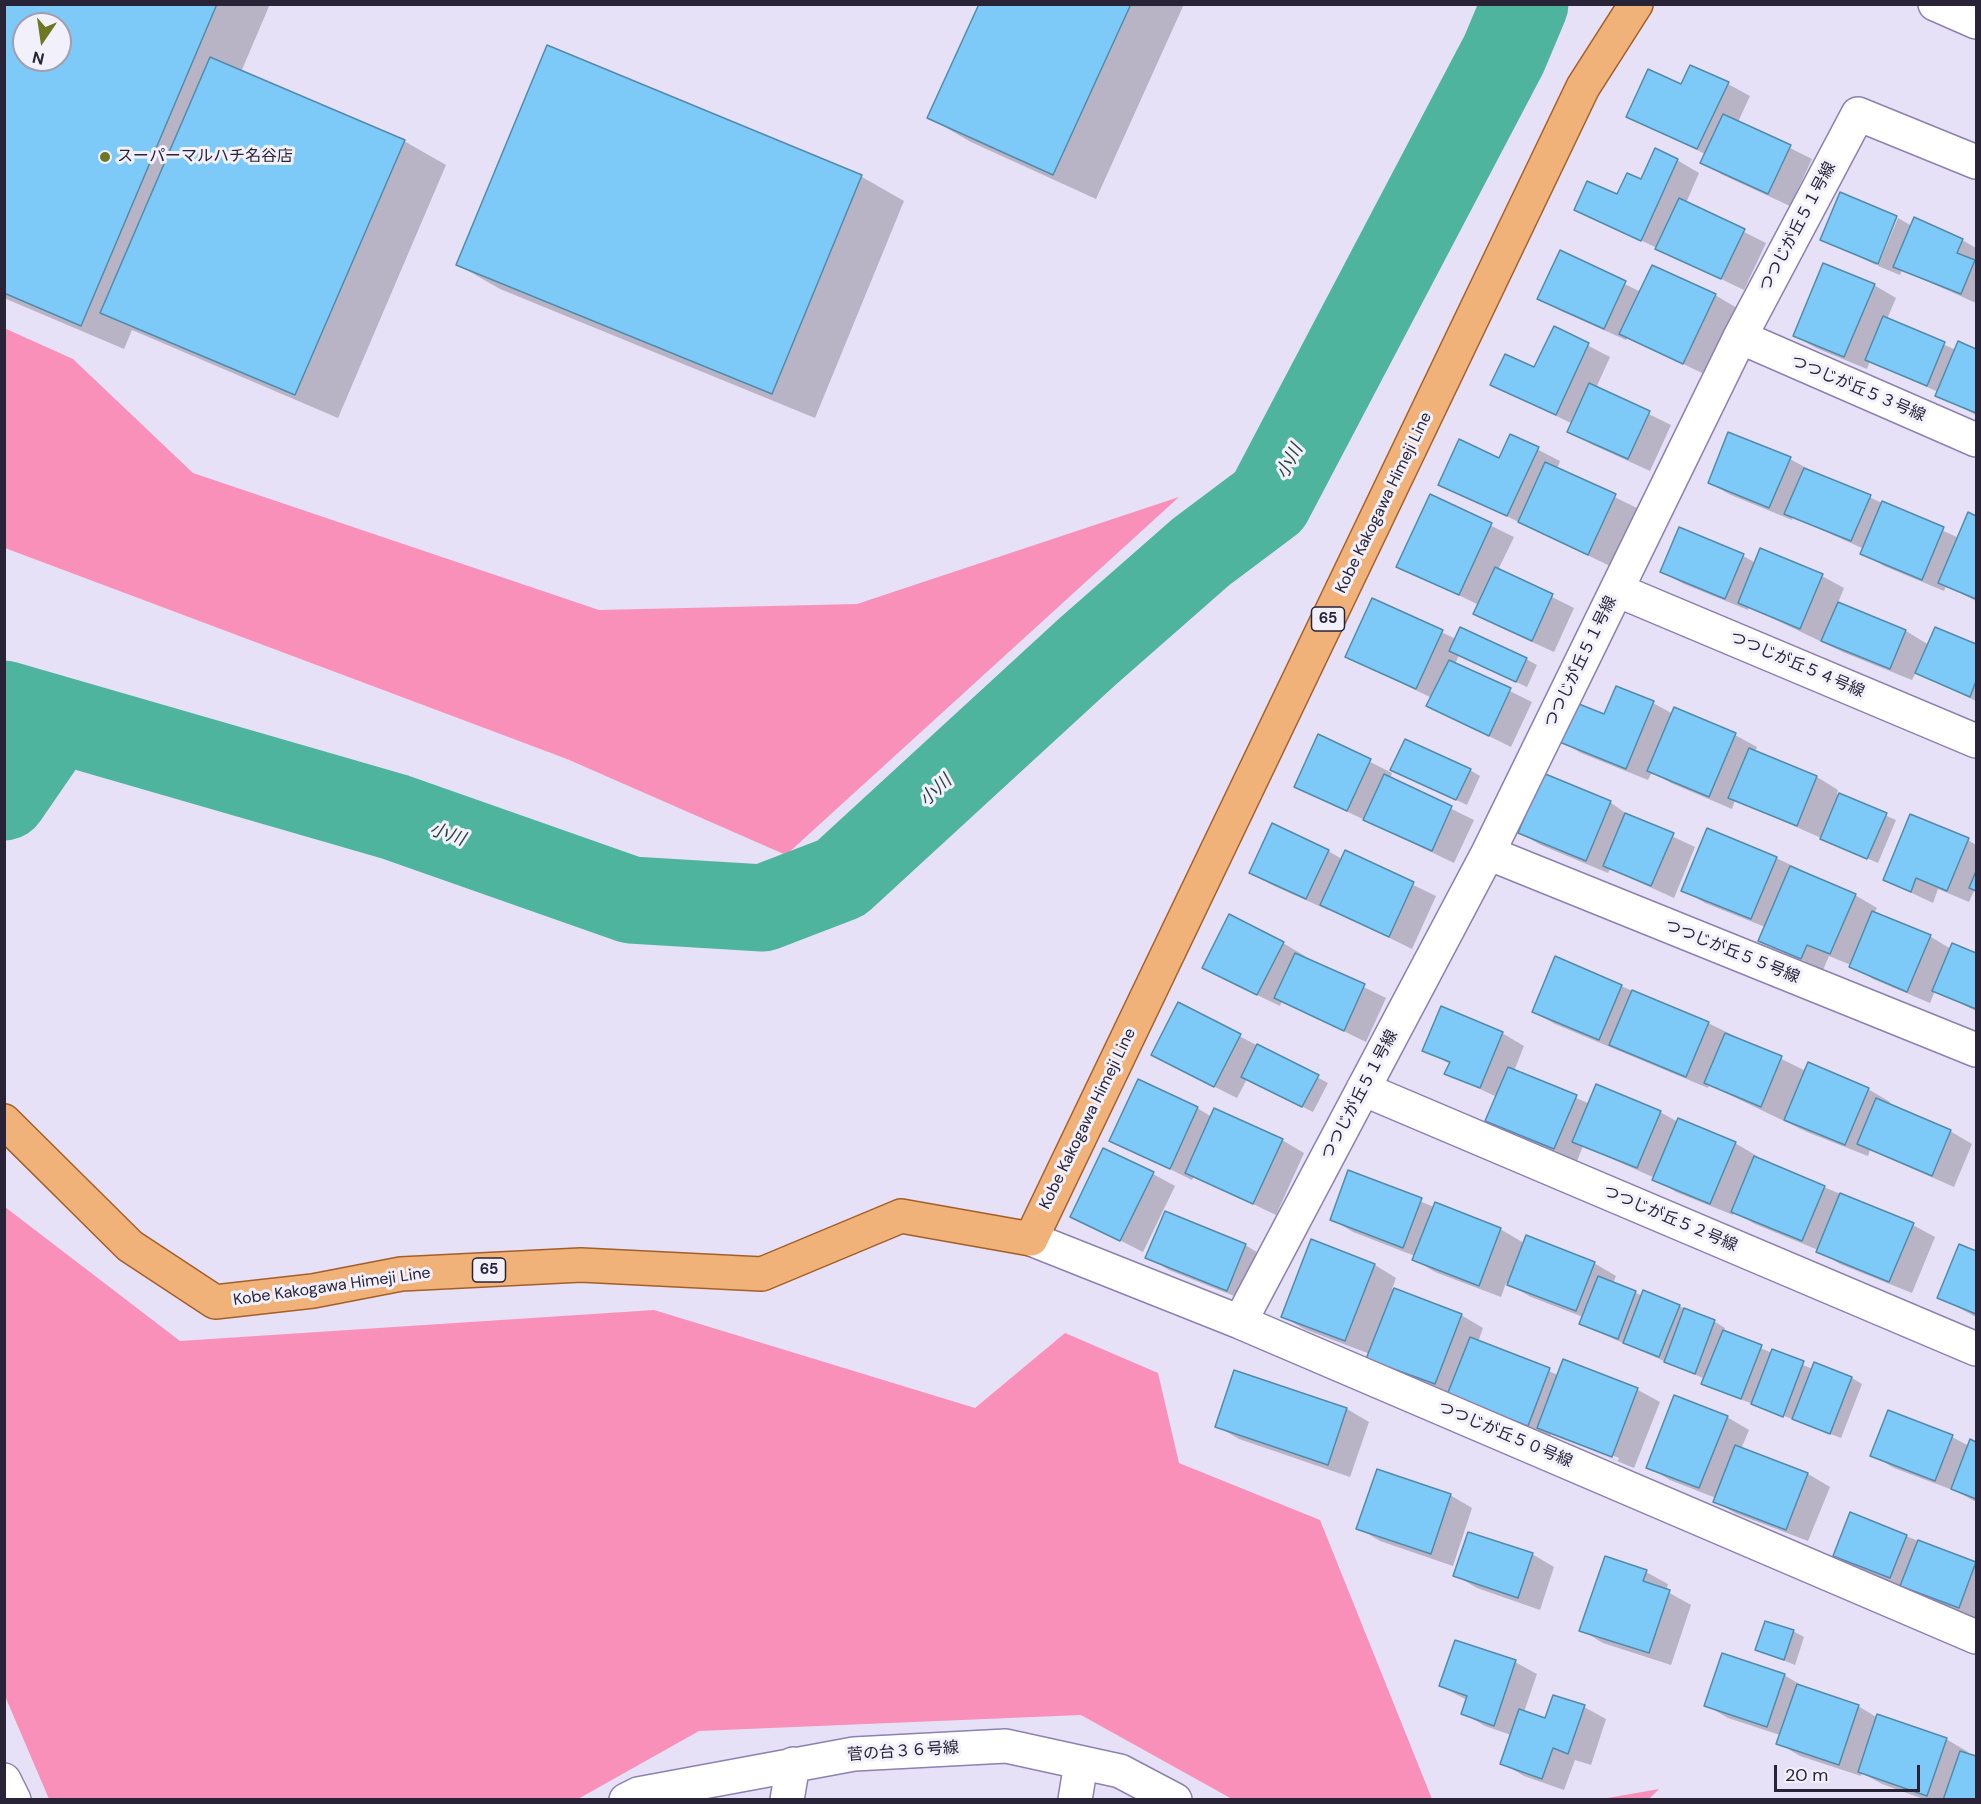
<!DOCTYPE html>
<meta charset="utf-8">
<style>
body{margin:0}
#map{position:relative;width:1981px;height:1804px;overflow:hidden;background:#e6e1f7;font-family:"DM Sans",sans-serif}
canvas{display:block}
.frame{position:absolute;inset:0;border:6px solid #282337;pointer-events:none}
.north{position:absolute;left:12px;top:12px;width:60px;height:60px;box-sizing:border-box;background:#f2f0fb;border:2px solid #a19ead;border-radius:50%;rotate:193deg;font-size:16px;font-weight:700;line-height:24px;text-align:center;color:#282337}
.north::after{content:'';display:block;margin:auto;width:21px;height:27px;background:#6e7823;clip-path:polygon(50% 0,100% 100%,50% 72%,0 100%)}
.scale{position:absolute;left:1774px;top:1765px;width:146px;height:27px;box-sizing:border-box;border:3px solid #282337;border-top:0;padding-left:8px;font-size:18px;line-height:21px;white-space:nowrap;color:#282337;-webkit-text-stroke:4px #f2f0fb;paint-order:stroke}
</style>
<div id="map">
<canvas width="1981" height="1804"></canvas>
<div class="frame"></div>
<div class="north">N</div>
<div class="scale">20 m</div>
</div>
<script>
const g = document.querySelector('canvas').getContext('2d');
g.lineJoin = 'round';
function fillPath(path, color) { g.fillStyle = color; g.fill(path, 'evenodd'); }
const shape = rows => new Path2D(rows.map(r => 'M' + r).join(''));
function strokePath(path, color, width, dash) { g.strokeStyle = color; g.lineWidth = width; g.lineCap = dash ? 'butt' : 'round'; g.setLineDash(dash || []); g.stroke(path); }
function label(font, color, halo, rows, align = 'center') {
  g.font = font + ' "DM Sans","Noto Sans JP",sans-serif'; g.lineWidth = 6; g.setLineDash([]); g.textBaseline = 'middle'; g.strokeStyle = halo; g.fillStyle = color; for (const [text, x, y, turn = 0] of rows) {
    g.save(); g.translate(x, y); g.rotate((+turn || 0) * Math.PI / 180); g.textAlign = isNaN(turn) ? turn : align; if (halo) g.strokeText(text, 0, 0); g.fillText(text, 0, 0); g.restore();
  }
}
fillPath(shape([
 [4,328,73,359,193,473,599,610,857,604,1179,497,786,855,567,759,5,548],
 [5,1207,180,1341,654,1310,975,1408,1065,1333,1158,1373,1179,1463,1320,1520,1432,1799,1232,1799,1081,1715,699,1731,578,1799,49,1799,5,1696],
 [1659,1789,1649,1799,1602,1799]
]), '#f990b9');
fillPath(shape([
 [4,4,270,4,241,72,404,141,446,165,338,418,132,330,124,349,4,298],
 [24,24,60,24,60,60,24,60],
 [980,4,1184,4,1096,199,971,142,929,118],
 [547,47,862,177,904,201,815,418,500,289,458,265],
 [1728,84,1750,96,1738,122,1812,159,1790,206,1723,175,1702,162,1705,154,1628,117,1682,86],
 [1677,160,1699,173,1686,203,1766,243,1744,290,1576,209,1618,196],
 [1840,194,1897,218,1876,265,1822,239],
 [1898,218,1912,226,1962,240,1976,248,1976,303,1902,270,1900,275,1878,266],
 [1560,252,1641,292,1715,295,1737,308,1706,375,1628,337,1626,340,1561,311,1539,298],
 [1874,285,1896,298,1887,319,1956,350,1959,343,1976,351,1976,415,1937,395,1938,392,1870,361,1867,369,1816,348,1795,336],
 [1554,328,1610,357,1596,388,1671,425,1650,471,1591,444,1569,431,1573,424,1492,385,1535,369],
 [1511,436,1560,461,1557,469,1637,508,1610,566,1440,484,1500,460],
 [1790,459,1812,471,1959,538,1969,514,1976,517,1976,601,1946,586,1944,591,1884,566,1862,553,1864,549,1793,517,1792,520,1731,495,1709,483],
 [1430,496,1514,537,1498,570,1574,608,1554,652,1497,626,1475,614,1479,605,1398,566],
 [1743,556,1756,563,1822,576,1844,588,1838,603,1906,631,1929,645,1936,629,1976,645,1976,701,1916,672,1912,680,1845,653,1749,607,1748,610,1684,584,1662,572],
 [1373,600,1456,639,1526,659,1537,665,1527,687,1459,655,1455,664,1532,702,1511,747,1428,706,1432,698,1347,657],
 [1653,703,1673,714,1735,735,1757,747,1755,752,1817,777,1838,790,1837,794,1896,820,1878,863,1735,800,1732,809,1671,783,1652,772,1648,780,1581,753,1559,740,1605,716],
 [1319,736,1392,773,1390,779,1474,820,1454,863,1296,787],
 [1470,770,1480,776,1467,805,1403,775],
 [1610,802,1631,817,1695,847,1674,898,1610,869,1608,873,1541,845,1520,833],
 [1968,840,1976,845,1976,890,1975,889,1969,902,1938,889,1933,903,1884,880],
 [1328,851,1342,859,1345,852,1436,896,1412,949,1329,908,1328,910,1272,885,1251,873],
 [1776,858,1855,895,1877,908,1874,913,1931,937,1951,949,1953,944,1976,954,1976,1011,1935,991,1930,1003,1873,979,1851,965,1829,956,1823,970,1760,940,1765,927,1705,903,1683,890],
 [1283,943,1305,956,1304,958,1386,998,1366,1042,1282,1001,1280,1006,1226,980],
 [1555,958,1708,1023,1806,1071,1868,1089,1890,1102,1888,1105,1950,1131,1972,1144,1954,1187,1870,1150,1868,1156,1807,1132,1709,1085,1708,1088,1555,1024,1533,1012],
 [1179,1004,1328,1083,1313,1112,1247,1079,1237,1098,1175,1067],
 [1442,1008,1502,1033,1524,1046,1514,1071,1590,1104,1660,1112,1678,1122,1735,1143,1757,1156,1756,1158,1913,1225,1935,1237,1912,1293,1840,1264,1818,1250,1755,1224,1734,1212,1733,1215,1676,1192,1655,1178,1583,1146,1577,1161,1509,1133,1487,1120,1497,1097,1446,1073,1450,1064,1424,1050],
 [1197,1108,1212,1117,1282,1140,1304,1153,1276,1215,1194,1176,1192,1180,1111,1140],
 [1349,1172,1434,1207,1500,1229,1524,1243,1594,1263,1616,1276,1613,1283,1643,1296,1679,1306,1715,1322,1725,1328,1724,1332,1772,1353,1813,1369,1815,1364,1852,1378,1862,1384,1841,1438,1714,1389,1703,1383,1705,1379,1591,1329,1581,1323,1583,1317,1531,1297,1506,1283,1501,1297,1435,1272,1413,1259,1415,1256,1353,1232,1331,1219],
 [1153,1174,1175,1186,1143,1252,1072,1216],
 [1312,1241,1375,1265,1396,1278,1392,1289,1461,1315,1483,1328,1478,1342,1558,1375,1563,1361,1638,1390,1660,1402,1634,1468,1551,1434,1550,1437,1471,1407,1450,1393,1390,1371,1368,1358,1370,1354,1304,1329,1282,1316],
 [1560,1435,1619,1458,1618,1461,1560,1438],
 [1245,1245,1267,1258,1249,1302,1169,1270,1147,1257],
 [1960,1246,1976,1253,1976,1317,1939,1297],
 [1235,1372,1347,1409,1369,1422,1350,1477,1239,1439,1217,1426],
 [1727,1417,1749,1430,1741,1449,1808,1474,1830,1487,1808,1541,1737,1514,1715,1502,1716,1498,1670,1480,1648,1467],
 [1952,1437,1969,1446,1970,1441,1976,1443,1976,1502,1958,1492,1894,1468,1872,1455],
 [1450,1495,1472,1508,1453,1566,1380,1541,1358,1528],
 [1906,1536,1976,1564,1976,1618,1857,1568,1835,1556],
 [1532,1554,1554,1567,1540,1610,1477,1588,1455,1575],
 [1646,1572,1668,1584,1666,1591,1691,1605,1671,1665,1603,1643,1581,1630],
 [1793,1631,1804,1637,1795,1665,1756,1649],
 [1515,1662,1537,1674,1524,1712,1546,1720,1584,1707,1606,1719,1591,1765,1575,1760,1564,1790,1524,1776,1502,1763,1511,1735,1485,1726,1463,1713,1467,1700,1440,1686],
 [1784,1675,1806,1688,1858,1706,1878,1718,1946,1739,1968,1752,1967,1755,1976,1758,1976,1800,1926,1800,1882,1784,1862,1773,1861,1776,1800,1756,1778,1743,1780,1735,1728,1718,1706,1705]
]), '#0003');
strokePath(shape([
 [4,704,395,817,631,900,763,908,841,878,1087,652,1201,552,1269,501,1504,54,1525,4],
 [4,797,57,720]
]), '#4fb49d', 87);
const building = shape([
 [4,4,217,4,81,326,4,293,4,4],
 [24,24,60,24,60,60,24,60,24,24],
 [979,4,1131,4,1053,175,927,118,979,4],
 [547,45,862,175,772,394,456,265,547,45],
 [210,57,405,140,295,395,100,313,210,57],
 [1690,65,1729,82,1697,149,1626,117,1648,69,1681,84,1690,65],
 [1723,114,1791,145,1768,194,1700,163,1723,114],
 [1655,148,1678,159,1641,241,1574,210,1587,181,1617,194,1627,173,1641,179,1655,148],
 [1840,192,1897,216,1878,264,1820,240,1840,192],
 [1679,198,1745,229,1721,279,1655,249,1679,198],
 [1914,217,1963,239,1957,253,1975,260,1961,294,1893,267,1914,217],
 [1560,250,1626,281,1604,329,1537,299,1560,250],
 [1823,263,1875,284,1844,357,1793,336,1823,263],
 [1652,265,1716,294,1683,364,1619,334,1652,265],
 [1883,316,1945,342,1927,386,1865,360,1883,316],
 [1554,326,1589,343,1556,415,1490,385,1505,354,1534,367,1554,326],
 [1958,341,1976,349,1976,413,1935,396,1958,341],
 [1589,383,1650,411,1628,459,1567,432,1589,383],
 [1728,432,1791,457,1769,508,1708,483,1728,432],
 [1510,434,1539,447,1507,516,1438,485,1459,439,1499,458,1510,434],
 [1545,462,1616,494,1588,555,1518,522,1545,462],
 [1804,468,1871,495,1851,541,1784,514,1804,468],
 [1430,494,1492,523,1459,595,1396,567,1430,494],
 [1882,501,1944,527,1922,580,1860,554,1882,501],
 [1968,512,1976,516,1976,599,1938,583,1968,512],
 [1679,527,1744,554,1725,599,1660,572,1679,527],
 [1760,548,1823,574,1800,629,1738,603,1760,548],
 [1495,567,1553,594,1532,641,1473,614,1495,567],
 [1372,598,1443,630,1416,689,1345,657,1372,598],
 [1838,602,1906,630,1890,669,1821,641,1838,602],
 [1460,627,1527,658,1516,682,1449,651,1460,627],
 [1935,627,1976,644,1976,681,1970,697,1915,673,1935,627],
 [1449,660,1511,688,1489,736,1426,706,1449,660],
 [1616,686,1654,701,1626,769,1557,741,1574,702,1604,714,1616,686],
 [1674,707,1736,733,1709,797,1647,771,1674,707],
 [1318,734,1371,759,1347,811,1294,787,1318,734],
 [1405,739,1471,769,1456,800,1390,770,1405,739],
 [1749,748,1817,776,1797,826,1728,798,1749,748],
 [1543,773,1611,801,1586,861,1518,833,1543,773],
 [1384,774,1452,806,1432,851,1363,820,1384,774],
 [1839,793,1887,813,1867,859,1820,839,1839,793],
 [1625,813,1674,833,1651,886,1603,866,1625,813],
 [1910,814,1969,838,1947,891,1916,878,1911,892,1883,880,1910,814],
 [1272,823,1329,850,1306,899,1249,873,1272,823],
 [1707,828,1777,857,1751,919,1681,891,1707,828],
 [1345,850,1414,882,1389,937,1320,905,1345,850],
 [1790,866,1856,894,1830,954,1807,945,1801,959,1758,941,1790,866],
 [1976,871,1976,891,1969,888,1976,871],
 [1872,911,1931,935,1907,992,1849,967,1872,911],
 [1229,914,1284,942,1257,995,1202,968,1229,914],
 [1952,943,1976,953,1976,1009,1932,991,1952,943],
 [1295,953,1365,984,1344,1031,1274,998,1295,953],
 [1555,956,1622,985,1599,1040,1532,1012,1555,956],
 [1632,990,1709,1022,1686,1077,1609,1045,1632,990],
 [1178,1002,1241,1034,1214,1087,1151,1055,1178,1002],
 [1441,1006,1503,1032,1480,1088,1444,1074,1450,1062,1422,1051,1441,1006],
 [1725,1033,1782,1056,1761,1107,1704,1083,1725,1033],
 [1257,1044,1319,1075,1302,1107,1241,1077,1257,1044],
 [1808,1062,1869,1088,1845,1145,1784,1120,1808,1062],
 [1508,1067,1577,1095,1554,1149,1485,1121,1508,1067],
 [1138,1079,1198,1107,1170,1169,1109,1141,1138,1079],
 [1596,1084,1661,1111,1637,1168,1572,1142,1596,1084],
 [1876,1098,1951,1130,1932,1176,1857,1144,1876,1098],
 [1214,1108,1283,1139,1253,1204,1185,1173,1214,1108],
 [1678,1118,1736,1142,1710,1204,1652,1180,1678,1118],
 [1103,1148,1154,1172,1120,1241,1070,1217,1103,1148],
 [1754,1156,1825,1186,1802,1241,1731,1212,1754,1156],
 [1348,1170,1422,1198,1403,1248,1330,1220,1348,1170],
 [1840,1193,1914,1223,1889,1282,1816,1252,1840,1193],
 [1435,1202,1501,1228,1479,1286,1412,1260,1435,1202],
 [1165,1211,1246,1244,1227,1291,1145,1258,1165,1211],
 [1526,1235,1595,1262,1576,1311,1507,1285,1526,1235],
 [1311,1239,1375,1264,1345,1341,1281,1317,1311,1239],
 [1959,1244,1976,1251,1976,1314,1937,1298,1959,1244],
 [1598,1276,1636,1291,1618,1339,1579,1324,1598,1276],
 [1394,1288,1462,1314,1435,1384,1366,1359,1394,1288],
 [1643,1290,1680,1305,1659,1357,1623,1343,1643,1290],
 [1684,1308,1715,1320,1695,1374,1664,1362,1684,1308],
 [1723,1330,1762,1345,1741,1399,1701,1384,1723,1330],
 [1470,1337,1550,1368,1528,1426,1447,1395,1470,1337],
 [1772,1349,1804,1361,1783,1417,1751,1404,1772,1349],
 [1563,1359,1638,1388,1612,1457,1537,1428,1563,1359],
 [1814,1362,1852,1377,1830,1434,1792,1419,1814,1362],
 [1234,1370,1347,1408,1328,1465,1215,1427,1234,1370],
 [1674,1395,1728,1416,1699,1488,1646,1468,1674,1395],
 [1888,1410,1953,1435,1935,1481,1870,1456,1888,1410],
 [1970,1439,1976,1442,1976,1499,1951,1489,1970,1439],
 [1735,1445,1808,1473,1786,1530,1713,1502,1735,1445],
 [1377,1469,1451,1494,1431,1554,1356,1529,1377,1469],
 [1850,1512,1907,1535,1890,1578,1833,1556,1850,1512],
 [1468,1532,1533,1553,1518,1598,1453,1576,1468,1532],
 [1918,1540,1976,1562,1959,1608,1900,1586,1918,1540],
 [1605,1556,1647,1570,1643,1581,1670,1590,1649,1653,1579,1631,1605,1556],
 [1765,1621,1794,1630,1784,1660,1755,1650,1765,1621],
 [1455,1640,1516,1660,1494,1726,1461,1714,1467,1696,1439,1686,1455,1640],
 [1722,1653,1785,1674,1767,1727,1704,1706,1722,1653],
 [1797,1684,1859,1705,1839,1765,1776,1744,1797,1684],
 [1553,1695,1585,1705,1568,1754,1553,1748,1542,1779,1500,1764,1519,1709,1545,1718,1553,1695],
 [1877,1714,1947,1738,1927,1796,1858,1772,1877,1714],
 [1960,1751,1976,1756,1976,1800,1943,1800,1960,1751]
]);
fillPath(building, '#7dcaf8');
strokePath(building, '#538aaa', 1.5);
const pedestrian = shape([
 [4,1780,14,1800]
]);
const minor = shape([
 [1740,337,1976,440],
 [1617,590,1976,741],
 [1488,853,1976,1050],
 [1363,1089,1976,1349],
 [1031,1239,1240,1322,1976,1637],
 [1240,1322,1488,853,1740,337,1858,114,1976,162],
 [626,1800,638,1794,854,1754,1006,1746,1120,1771,1175,1800],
 [787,1800,793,1764],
 [1075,1800,1081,1763]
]);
const tertiary = shape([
 [1935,4,1976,22]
]);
const primary = shape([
 [4,1121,130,1246,215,1302,313,1291,401,1274,581,1265,762,1274,901,1216,1031,1239,1583,87,1636,4]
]);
strokePath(pedestrian, '#8d80b2', 36);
strokePath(minor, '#8d80b2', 36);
strokePath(tertiary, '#8d80b2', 36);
strokePath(primary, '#a45f29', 36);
strokePath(pedestrian, '#fff', 33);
strokePath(minor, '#fff', 33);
strokePath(tertiary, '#fff', 33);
strokePath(primary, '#f1b27a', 33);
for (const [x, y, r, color] of [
 [105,157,6,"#6e7823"]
]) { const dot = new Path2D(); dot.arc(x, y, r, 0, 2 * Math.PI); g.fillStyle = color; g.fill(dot); strokePath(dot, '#f2f0fb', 2); }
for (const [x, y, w] of [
 [1328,619,33],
 [489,1270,33]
]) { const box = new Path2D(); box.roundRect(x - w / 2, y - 12, w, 24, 4.5); g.fillStyle = '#f2f0fb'; g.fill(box); strokePath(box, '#282337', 1.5); }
label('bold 15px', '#282337', null, [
 ["65",1328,619],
 ["65",489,1270]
]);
label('16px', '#282337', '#f2f0fb', [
 ["スーパーマルハチ名谷店",117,157]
], 'left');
label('16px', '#282337', '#f2f0fb', [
 ["つつじが丘５１号線",1798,227,-62],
 ["つつじが丘５３号線",1858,389,23],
 ["Kobe Kakogawa Himeji Line",1384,503,-64],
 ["つつじが丘５１号線",1581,662,-64],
 ["つつじが丘５４号線",1797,665,23],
 ["つつじが丘５５号線",1732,952,22],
 ["つつじが丘５１号線",1360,1095,-62],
 ["Kobe Kakogawa Himeji Line",1088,1119,-64],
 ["つつじが丘５２号線",1670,1219,23],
 ["Kobe Kakogawa Himeji Line",332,1287,-8],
 ["つつじが丘５０号線",1505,1435,23],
 ["菅の台３６号線",903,1752,-4]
]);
label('italic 18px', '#23423a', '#f2f0fb', [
 ["小川",1290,462,-62],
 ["小川",936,791,-43],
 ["小川",447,835,19]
]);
</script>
